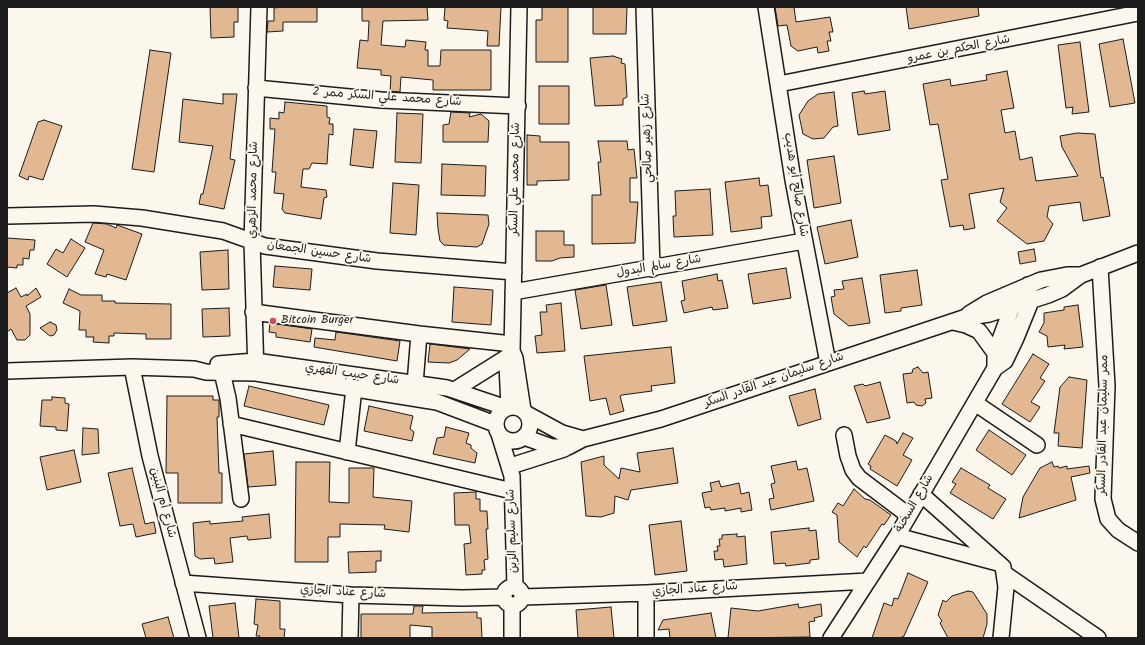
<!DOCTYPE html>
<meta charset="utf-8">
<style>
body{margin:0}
#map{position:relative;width:1145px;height:645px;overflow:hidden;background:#fbf7ec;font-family:Kalam,sans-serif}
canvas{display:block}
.frame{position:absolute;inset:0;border:8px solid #1c1c1c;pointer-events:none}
</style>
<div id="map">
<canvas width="1145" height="645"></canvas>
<div class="frame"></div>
</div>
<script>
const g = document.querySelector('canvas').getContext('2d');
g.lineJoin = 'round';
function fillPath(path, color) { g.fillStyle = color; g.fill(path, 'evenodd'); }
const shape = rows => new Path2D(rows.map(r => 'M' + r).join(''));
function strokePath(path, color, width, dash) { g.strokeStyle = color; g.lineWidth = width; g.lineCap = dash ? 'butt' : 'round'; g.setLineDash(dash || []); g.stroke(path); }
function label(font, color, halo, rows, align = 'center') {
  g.font = font + ' Kalam,"Playpen Sans Arabic",sans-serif'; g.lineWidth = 3.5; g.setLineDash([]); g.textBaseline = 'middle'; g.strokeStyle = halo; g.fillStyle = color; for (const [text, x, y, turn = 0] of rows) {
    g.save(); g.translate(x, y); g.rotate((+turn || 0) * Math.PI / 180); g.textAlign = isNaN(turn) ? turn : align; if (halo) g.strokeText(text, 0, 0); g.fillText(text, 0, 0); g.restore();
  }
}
const building = shape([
 [210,7,238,7,238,22,234,22,234,37,211,38,210,7],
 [282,7,317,7,317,22,283,22,283,31,267,32,268,21,274,21,274,8,282,7],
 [362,7,427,7,428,20,383,21,381,45,405,47,406,40,426,42,425,50,428,50,428,66,440,66,441,50,491,50,491,90,433,90,433,80,401,77,400,92,390,91,391,76,381,75,381,70,357,68,360,40,368,41,369,21,362,21,362,7],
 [445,7,501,7,499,46,487,46,488,31,447,28,448,21,444,20,445,7],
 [542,7,568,7,568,62,536,62,536,20,542,20,542,7],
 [593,7,627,7,626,34,593,34,593,7],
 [775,7,794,7,796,22,830,17,833,32,829,32,831,41,827,41,829,51,818,53,817,47,798,51,791,46,787,25,778,26,775,7],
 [906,7,978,7,979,16,909,29,906,7],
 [1123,39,1135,103,1110,107,1099,44,1123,39],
 [1080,42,1089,112,1072,114,1073,107,1066,108,1058,45,1080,42],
 [150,50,171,53,154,172,132,169,150,50],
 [613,56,622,59,621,63,625,64,627,97,623,99,623,105,595,106,590,58,613,56],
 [1007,71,1014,108,1001,110,1005,133,1015,131,1020,160,1032,157,1036,181,1078,176,1062,147,1060,136,1077,133,1095,134,1101,178,1103,177,1110,216,1083,221,1080,202,1049,206,1047,217,1053,224,1044,241,1027,244,997,221,1007,208,1000,202,1004,188,969,194,975,228,964,230,963,225,950,227,941,180,948,179,938,124,930,125,923,84,950,79,951,86,987,80,986,75,1007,71],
 [539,86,569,86,569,124,539,124,539,86],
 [864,91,865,94,885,91,890,130,858,135,852,93,864,91],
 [834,92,838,126,833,127,824,138,813,139,803,134,799,115,808,101,818,94,834,92],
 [223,94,237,94,230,159,235,160,224,209,199,204,201,194,203,194,213,146,179,142,183,99,223,104,223,94],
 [285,102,327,106,327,117,330,118,329,124,333,124,333,135,329,134,327,164,312,163,309,169,303,169,301,187,326,190,327,197,324,198,321,219,285,213,282,209,284,194,274,193,276,172,272,172,275,129,270,129,270,118,279,119,279,112,284,113,285,102],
 [451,112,470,113,469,117,481,114,489,121,488,142,443,142,443,125,449,124,451,112],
 [397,113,423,114,421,163,395,162,397,113],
 [44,120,62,126,43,180,29,176,28,180,19,176,38,122,44,120],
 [354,129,377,131,373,168,350,165,354,129],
 [527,135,540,136,540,142,569,142,569,180,537,181,537,185,527,185,527,135],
 [598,141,627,141,628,150,634,149,637,178,630,178,630,202,638,202,635,243,592,244,592,195,601,195,598,162,601,162,598,141],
 [834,156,841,203,814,208,807,160,834,156],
 [442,164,486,166,485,196,441,195,442,164],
 [759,178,760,186,768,185,772,216,761,217,762,228,731,232,725,182,759,178],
 [393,183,419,185,416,235,390,233,393,183],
 [710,189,713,235,674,237,673,216,676,216,675,191,710,189],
 [437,213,488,215,489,224,482,244,477,247,444,245,440,241,438,229,437,213],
 [851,220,858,257,825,264,817,227,851,220],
 [93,223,107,224,116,228,117,225,142,234,126,280,107,274,106,277,95,274,104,250,85,242,93,223],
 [536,231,564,231,564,245,574,245,574,257,560,258,552,261,536,261,536,231],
 [7,238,35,240,34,250,30,250,29,259,23,258,23,265,17,265,17,268,7,267,7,238],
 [71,239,85,248,67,277,47,264,56,249,63,253,71,239],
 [1034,249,1036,261,1020,264,1018,252,1034,249],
 [228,250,229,289,202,290,200,252,228,250],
 [275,266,312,269,310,290,273,287,275,266],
 [786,268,791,298,753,304,748,274,786,268],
 [917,270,922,305,901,308,901,311,885,313,880,275,917,270],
 [717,274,718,281,722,280,728,308,713,310,712,307,684,313,681,301,685,300,682,281,717,274],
 [862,278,870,323,849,326,834,314,831,297,835,296,834,290,844,289,842,281,862,278],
 [661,282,667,321,633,326,627,287,661,282],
 [606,285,612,325,581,329,575,290,606,285],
 [454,287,493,290,491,325,452,322,454,287],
 [16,288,21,297,27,294,27,296,36,288,41,297,26,306,30,314,30,335,25,340,17,340,11,329,7,332,7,293,16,288],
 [69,289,81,295,102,295,102,301,115,301,115,303,171,304,171,339,146,339,146,334,114,333,114,336,109,336,109,343,93,342,94,337,86,337,86,330,79,330,80,311,63,303,69,289],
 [561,303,565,351,537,353,535,336,542,335,540,312,547,312,546,305,561,303],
 [1078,305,1083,347,1064,349,1065,345,1048,347,1047,336,1039,332,1044,323,1044,313,1064,310,1064,307,1078,305],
 [229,308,230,336,203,337,202,309,229,308],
 [50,322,56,325,57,330,54,335,50,336,40,328,50,322],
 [270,323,312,329,310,342,276,337,276,333,269,332,270,323],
 [336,332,400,341,397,361,314,347,315,338,335,340,336,332],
 [430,344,470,349,457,360,449,363,428,362,430,344],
 [671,347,675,383,651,386,652,391,622,395,620,396,624,411,610,415,606,398,590,401,584,356,671,347],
 [1033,354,1049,364,1040,378,1045,381,1031,402,1040,407,1030,422,1002,404,1033,354],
 [918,367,923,373,928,372,932,398,925,399,926,403,922,406,916,405,914,402,907,403,903,374,912,373,913,369,918,367],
 [1069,377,1087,380,1082,448,1058,446,1059,433,1054,433,1060,387,1069,377],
 [880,382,890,418,867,423,854,386,863,384,865,386,880,382],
 [249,386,329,405,324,425,244,406,249,386],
 [815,389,821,419,798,426,789,396,815,389],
 [167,396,213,396,213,400,219,400,219,417,217,417,219,473,222,473,222,503,178,503,178,473,166,473,167,396],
 [52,397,65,398,65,403,69,404,67,431,56,430,56,427,40,426,42,400,52,400,52,397],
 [369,406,413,416,410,429,414,432,412,441,364,431,369,406],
 [446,427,469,433,466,443,471,445,471,448,477,453,475,463,433,454,437,438,444,437,446,427],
 [83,428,98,429,99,453,82,455,83,428],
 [989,430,1026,455,1012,475,976,450,989,430],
 [903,433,913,438,903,455,912,460,897,486,870,469,871,466,868,464,885,435,896,441,897,444,903,433],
 [673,448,678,483,631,490,628,500,615,496,614,513,601,517,586,516,581,462,604,456,604,465,619,479,621,468,640,472,637,453,673,448],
 [74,450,81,482,47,490,40,457,74,450],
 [273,451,276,485,248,487,244,454,273,451],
 [796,461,798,470,807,468,814,501,771,510,769,499,774,498,771,484,775,483,771,466,796,461],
 [296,462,330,462,329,502,349,503,349,468,374,468,373,497,412,501,409,532,384,529,385,525,340,524,340,537,328,537,328,562,295,562,296,462],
 [1052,462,1054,467,1058,466,1059,468,1067,466,1067,469,1089,466,1090,473,1071,477,1076,500,1019,518,1023,497,1040,468,1052,462],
 [132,468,145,524,154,522,156,533,136,537,133,524,120,526,108,473,132,468],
 [961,468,990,485,988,488,1006,499,993,519,950,493,956,484,952,482,961,468],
 [719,481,721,487,739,483,741,494,749,492,752,510,741,512,741,508,725,511,725,508,711,510,710,507,705,508,702,493,712,491,710,483,719,481],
 [854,489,865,499,870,500,891,515,884,525,882,524,866,548,864,546,857,557,839,542,837,515,832,512,838,503,843,506,854,489],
 [476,492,476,499,480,499,480,511,487,511,488,529,486,529,488,559,484,560,485,570,482,570,482,574,466,575,464,544,471,543,469,525,455,525,454,493,476,492],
 [269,514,271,538,248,540,247,536,230,538,233,562,215,564,214,558,200,559,195,556,193,523,210,521,210,524,243,521,242,517,269,514],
 [681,521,687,571,655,575,649,525,681,521],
 [809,528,809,531,816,530,819,559,810,560,810,563,786,566,785,563,774,564,771,532,809,528],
 [737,534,737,537,745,536,747,564,724,567,723,559,715,560,714,551,718,551,717,546,720,546,719,539,722,539,722,535,737,534],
 [381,551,381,561,376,561,376,572,349,573,348,552,381,551],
 [908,573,928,582,904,636,900,638,872,638,884,603,892,606,894,598,898,599,908,573],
 [968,591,973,592,987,614,987,624,983,638,948,638,940,623,942,621,938,615,943,600,946,602,952,596,968,591],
 [256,599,280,601,280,629,285,629,284,638,259,638,260,636,256,636,258,625,254,624,256,599],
 [235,603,239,638,213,638,209,606,235,603],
 [798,604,799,608,821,604,822,616,814,618,815,621,809,622,810,637,728,638,731,608,758,611,798,604],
 [414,606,423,606,422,613,477,612,477,618,481,618,482,638,432,638,432,627,410,625,410,638,361,638,361,614,413,614,414,606],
 [611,607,614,638,578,638,576,610,611,607],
 [711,613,716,638,670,638,669,629,658,630,663,620,711,613],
 [168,617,174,638,146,638,142,624,168,617]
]);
fillPath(building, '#e2b893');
strokePath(building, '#1c1c1c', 1);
const minor = shape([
 [519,7,512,351,515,358,523,410],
 [644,7,652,269],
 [766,7,793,180,828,363],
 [779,84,1138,13],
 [256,88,381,100,518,106],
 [7,216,94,214,142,218,223,231,265,246,377,261,514,272],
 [1100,267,1107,386,1103,499,1108,519,1118,530,1138,543],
 [513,292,804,241],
 [253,312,419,334,512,344],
 [969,314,987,303,1041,280,1067,275,1081,275],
 [953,322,966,325,979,331,995,353],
 [218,364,255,361,447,388,507,408],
 [132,367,150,456,198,638],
 [995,368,995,353,1012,307,1012,300],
 [7,371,132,367,194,369,206,372,256,373,437,402,495,424],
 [222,372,228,398,241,499],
 [256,373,252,242,259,7],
 [415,384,419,334],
 [456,389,507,357],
 [975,403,1037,445],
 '496 424a17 17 0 1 1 34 0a17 17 0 1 1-34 0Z',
 [509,407,507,365,507,357,511,352],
 [527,414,562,433,583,439],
 [231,424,512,491],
 [499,434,512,476,515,587],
 [844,435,848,456,853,470,859,478,908,515],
 [524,437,552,447,568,447,583,439,661,419,963,318,989,314,1048,295,1062,289,1081,275,1138,253],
 [347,452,354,388],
 [517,464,564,449],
 [921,494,1003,567,1006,587,1001,638],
 [897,536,998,563],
 [1005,574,1098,638],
 [183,583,351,595,463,598,504,597],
 '504 596a9 9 0 1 1 18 0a9 9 0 1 1-18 0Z',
 [646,593,646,638],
 [523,597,646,593,868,581],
 [512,606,512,638],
 [350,638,351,595],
 [831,638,897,536,995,368,1005,361,1016,338,1029,306,1030,300,1028,285]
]);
strokePath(minor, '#1c1c1c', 18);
strokePath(minor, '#fbf7ec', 15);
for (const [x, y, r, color] of [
 [273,321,4,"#d1495b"]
]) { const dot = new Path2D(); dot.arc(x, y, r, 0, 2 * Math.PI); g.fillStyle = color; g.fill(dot); strokePath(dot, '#fbf7ec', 1.5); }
label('12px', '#1c1c1c', '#fbf7ec', [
 ["شارع الحكم بن عمرو",959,50,-11],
 ["شارع محمد علي السكر ممر 2",387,98,4],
 ["شارع زهير صالحي",648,138,-92],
 ["شارع محمد علي السكر",516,179,-89],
 ["شارع صالح أبو هديب",795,185,81],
 ["شارع محمد الزهري",254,190,-89],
 ["شارع حسين الجمعان",319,253,8],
 ["شارع سالم البدول",659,267,-10],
 ["شارع حبيب الفهري",352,375,8],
 ["شارع سليمان عبد القادر السكر",774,381,-19],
 ["ممر سليمان عبد القادر السكر",1104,425,-89],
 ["شارع أم البنين",162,503,75],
 ["شارع السخنة",915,504,-60],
 ["شارع سليم الزبن",513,531,-92],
 ["شارع عناد الجازي",695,590,-4],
 ["شارع عناد الجازي",343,593,3]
]);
label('12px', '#1c1c1c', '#fbf7ec', [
 ["Bitcoin Burger",281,321]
], 'left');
</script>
